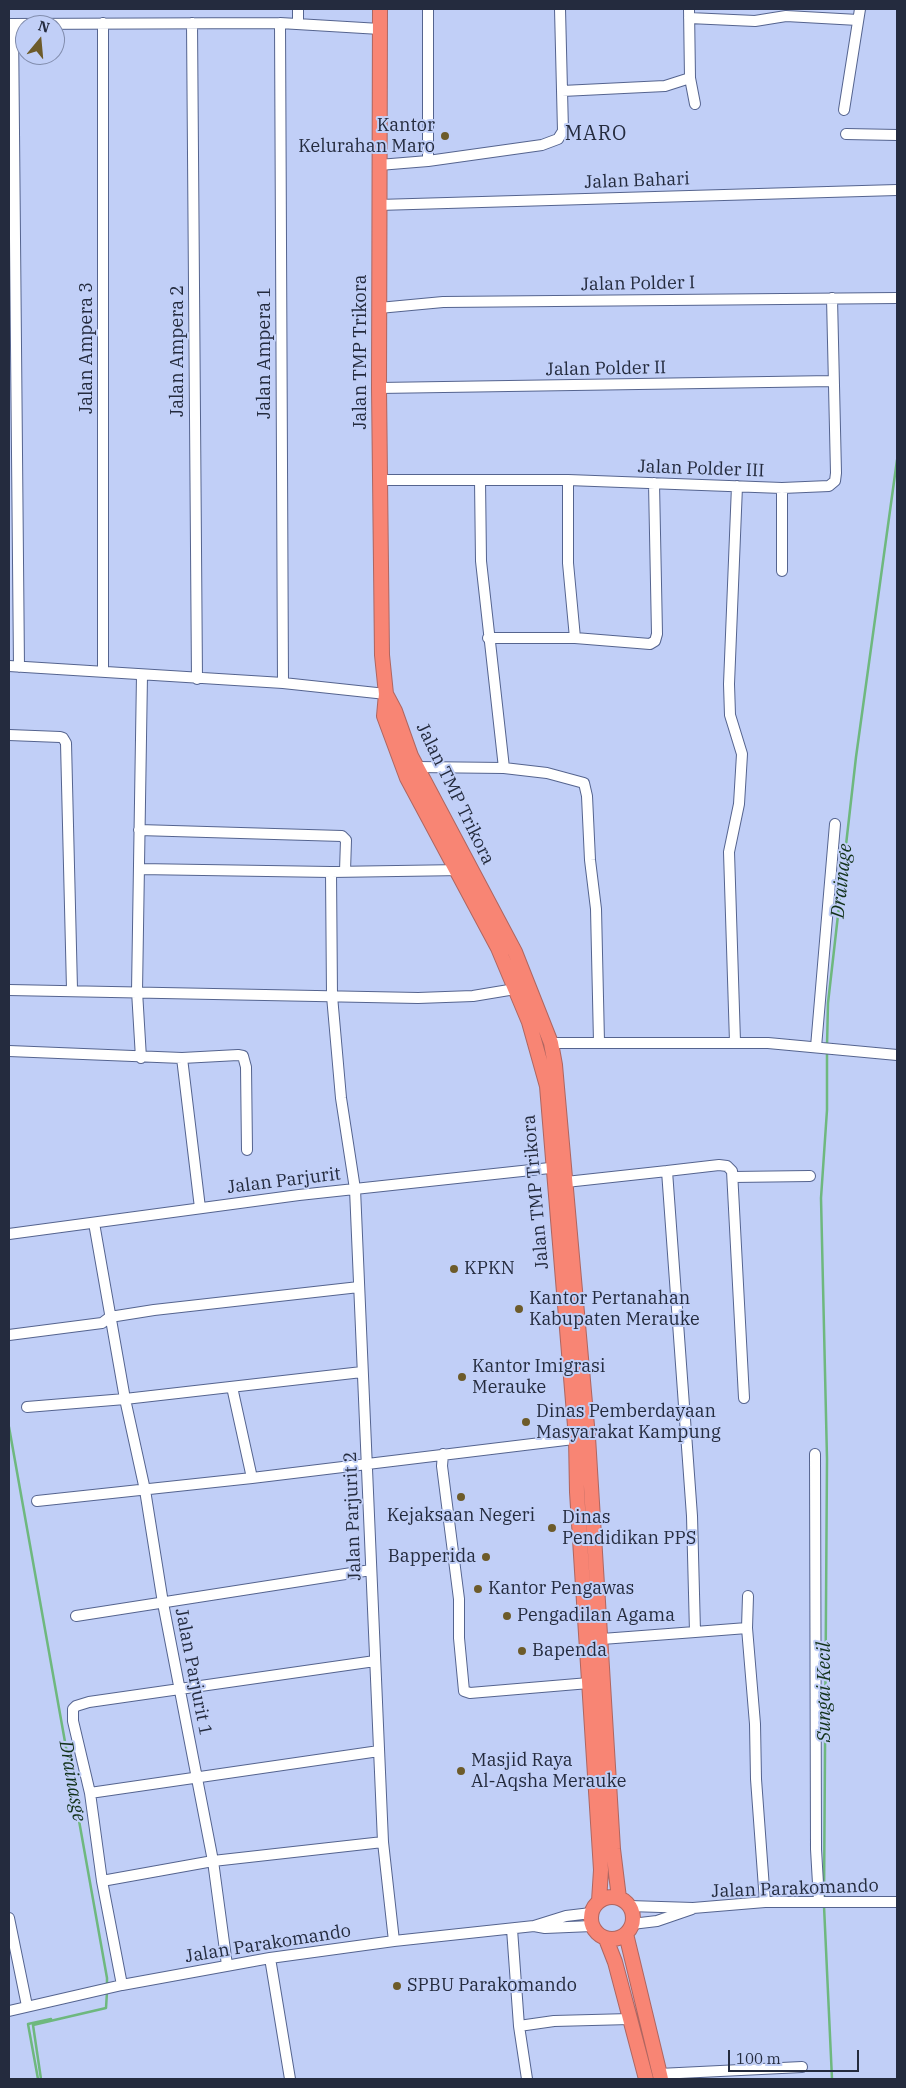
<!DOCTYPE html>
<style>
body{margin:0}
#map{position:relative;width:906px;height:2088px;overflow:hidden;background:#c1cff7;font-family:"IBM Plex Serif",serif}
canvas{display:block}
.frame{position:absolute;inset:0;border:10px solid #242b3e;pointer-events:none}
.north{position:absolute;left:15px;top:15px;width:50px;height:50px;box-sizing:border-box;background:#c1cff7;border:1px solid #828dad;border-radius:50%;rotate:17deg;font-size:14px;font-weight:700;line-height:20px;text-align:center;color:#242b3e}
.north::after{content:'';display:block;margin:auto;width:18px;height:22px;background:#6d5b2a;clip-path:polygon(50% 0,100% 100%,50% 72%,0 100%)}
.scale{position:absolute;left:728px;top:2050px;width:131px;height:22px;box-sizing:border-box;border:2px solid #242b3e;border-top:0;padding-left:6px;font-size:15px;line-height:18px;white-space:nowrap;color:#242b3e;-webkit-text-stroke:4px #c1cff7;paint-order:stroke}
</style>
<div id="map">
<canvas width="906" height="2088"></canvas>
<div class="frame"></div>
<div class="north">N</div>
<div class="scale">100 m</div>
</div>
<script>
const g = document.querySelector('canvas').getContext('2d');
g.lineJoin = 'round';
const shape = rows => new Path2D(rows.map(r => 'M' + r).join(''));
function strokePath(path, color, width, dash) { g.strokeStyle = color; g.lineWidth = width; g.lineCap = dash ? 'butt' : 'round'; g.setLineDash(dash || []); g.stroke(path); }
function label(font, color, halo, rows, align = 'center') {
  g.font = font + ' "IBM Plex Serif",serif'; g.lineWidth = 4; g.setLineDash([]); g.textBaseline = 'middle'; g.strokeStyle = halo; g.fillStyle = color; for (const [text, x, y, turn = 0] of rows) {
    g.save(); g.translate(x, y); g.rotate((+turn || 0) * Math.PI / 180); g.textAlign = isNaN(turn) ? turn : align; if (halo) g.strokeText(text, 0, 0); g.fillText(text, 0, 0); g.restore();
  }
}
strokePath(shape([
 [827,1046,828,1003,856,757,897,460],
 [9,1427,107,1978,107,1986],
 [824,1898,827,1459,821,1198,827,1110,827,1051],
 [824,1906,832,2079],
 [38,2079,28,2024,51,2019],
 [41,2079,33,2025,106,2008,107,1992]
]), '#6eb87e', 2.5);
const minor = shape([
 [689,18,755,21,786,16,858,20],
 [192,23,197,679],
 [280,23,283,683],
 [9,24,280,23,380,29],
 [13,24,19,667],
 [298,24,298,9],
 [690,78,695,104],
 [562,91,665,86,690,78,689,9],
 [844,110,860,9],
 [846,134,897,135],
 [428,161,428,9],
 [379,165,428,161,542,145,558,139,563,131,560,9],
 [378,205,897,190],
 [379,308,443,302,897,298],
 [379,388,833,381],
 [381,480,568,480,782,488,829,486,835,481,836,473,832,298],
 [480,480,481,561,504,768],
 [568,480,568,563,575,638],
 [782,571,782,488],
 [488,638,575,638,650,644,655,641,657,634,654,483],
 [9,666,283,683,386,694],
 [103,672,103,23],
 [9,735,60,737,63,738,66,743,72,989],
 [416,767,504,768,547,773,584,783,587,796,590,860,596,909,599,1042],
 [139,830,342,836,346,840,345,871],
 [139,869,331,872,463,870],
 [331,872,332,996,341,1098,355,1189,383,1842],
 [9,990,418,998,473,996,515,989],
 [735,1042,729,852,739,804,742,754,730,715,729,684,737,486],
 [551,1043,768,1043,897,1055],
 [816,1047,835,824],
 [9,1051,182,1058,200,1208],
 [141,1058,137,991,142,675],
 [182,1058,238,1055,243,1056,246,1067,247,1150],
 [733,1177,810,1176],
 [566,1182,667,1171],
 [94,1223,125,1399,145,1490,163,1603,213,1861,383,1842,394,1941],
 [9,1234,299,1195,559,1167],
 [9,1335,102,1323,110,1317,154,1310,359,1287],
 [232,1387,252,1478],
 [27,1407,125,1399,362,1372],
 [443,1454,442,1466,459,1599,459,1638,464,1691,470,1693,589,1683],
 [815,1454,816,1849,819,1901],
 [37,1501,252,1478,582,1438],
 [748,1596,747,1628,755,1724,756,1779,765,1902],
 [76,1616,371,1570],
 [695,1632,747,1628],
 [602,1639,695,1632,692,1516,667,1171,719,1165,727,1166,732,1171,744,1398],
 [90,1793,379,1751],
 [102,1881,213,1861,227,1965],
 [629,1906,693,1908,765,1902,897,1902],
 [9,1918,27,2006],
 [632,1924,657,1921,692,1909],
 [534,1926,545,1928,592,1926],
 [512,1929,519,2026,527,2079],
 [270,1958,290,2079],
 [122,1985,102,1881,90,1793,73,1721,73,1709,76,1706,89,1702,375,1661],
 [9,2011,122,1985,270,1958,394,1941,534,1926,566,1916,591,1913],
 [519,2026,554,2021,630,2019],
 [659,2074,802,2067]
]);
const highway = shape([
 [380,9,379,388,382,655,386,694,384,716,407,778,498,948,529,1022,547,1086,576,1438,577,1492,601,1870,599,1901],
 [386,694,395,711,411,756,515,952,551,1043,555,1065,588,1437,613,1849,619,1898],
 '591 1918a21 21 0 1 1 42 0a21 21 0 1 1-42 0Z',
 [626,1934,661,2079],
 [606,1939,615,1962,646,2079]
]);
strokePath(minor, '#55648f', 12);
strokePath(highway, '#ae6661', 16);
strokePath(minor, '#fff', 10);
strokePath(highway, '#f88574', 14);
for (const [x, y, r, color] of [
 [445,136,5,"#6d5b2a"],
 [454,1269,5,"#6d5b2a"],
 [519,1309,5,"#6d5b2a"],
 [462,1377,5,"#6d5b2a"],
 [526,1422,5,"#6d5b2a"],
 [461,1497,5,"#6d5b2a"],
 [552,1528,5,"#6d5b2a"],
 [486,1557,5,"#6d5b2a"],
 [478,1589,5,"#6d5b2a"],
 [507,1616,5,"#6d5b2a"],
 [522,1651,5,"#6d5b2a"],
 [461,1771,5,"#6d5b2a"],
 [397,1986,5,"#6d5b2a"]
]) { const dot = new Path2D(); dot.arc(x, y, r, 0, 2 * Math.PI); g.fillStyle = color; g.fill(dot); strokePath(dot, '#c1cff7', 2); }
label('18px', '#242b3e', '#c1cff7', [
 ["Kantor",435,126,"right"],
 ["Kelurahan Maro",435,147,"right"],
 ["KPKN",464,1269],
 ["Kantor Pertanahan",529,1299],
 ["Kabupaten Merauke",529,1320],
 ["Kantor Imigrasi",472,1367],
 ["Merauke",472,1388],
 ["Dinas Pemberdayaan",536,1412],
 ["Masyarakat Kampung",536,1433],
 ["Kejaksaan Negeri",461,1516,"center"],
 ["Dinas",562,1518],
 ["Pendidikan PPS",562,1539],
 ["Bapperida",476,1557,"right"],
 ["Kantor Pengawas",488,1589],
 ["Pengadilan Agama",517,1616],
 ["Bapenda",532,1651],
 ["Masjid Raya",471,1761],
 ["Al-Aqsha Merauke",471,1782],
 ["SPBU Parakomando",407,1986]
], 'left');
label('18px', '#242b3e', '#c1cff7', [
 ["Jalan Bahari",637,181,-2],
 ["Jalan Polder I",638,284,-1],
 ["Jalan Ampera 3",87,348,-90],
 ["Jalan Ampera 2",178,351,-90],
 ["Jalan TMP Trikora",361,352,-90],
 ["Jalan Ampera 1",265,353,-90],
 ["Jalan Polder II",606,369,-1],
 ["Jalan Polder III",701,469,2],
 ["Jalan TMP Trikora",455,794,64],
 ["Jalan Parjurit",284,1181,-7],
 ["Jalan TMP Trikora",536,1192,-95],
 ["Jalan Parjurit 2",353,1516,-92],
 ["Jalan Parjurit 1",193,1672,79],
 ["Jalan Parakomando",795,1889,-2],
 ["Jalan Parakomando",268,1944,-9]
]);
label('italic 19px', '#12321a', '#c1cff7', [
 ["Drainage",842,881,-84],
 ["Sungai Kecil",825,1692,-90],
 ["Drainasge",72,1781,80]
]);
g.letterSpacing = '1px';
label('20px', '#242b3e', '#c1cff7', [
 ["MARO",596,134]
]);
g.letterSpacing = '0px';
</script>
